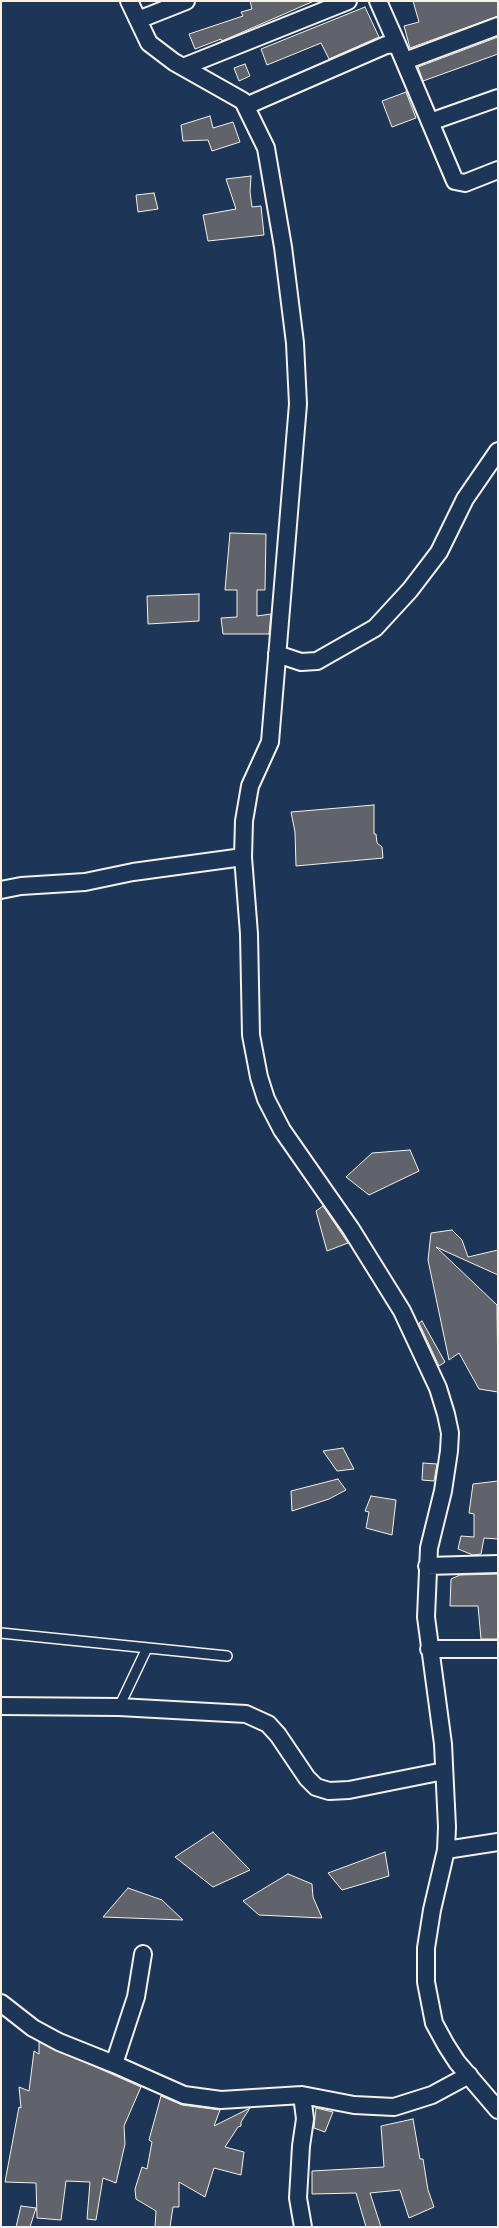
<!DOCTYPE html>
<style>
body{margin:0}
#map{position:relative;width:499px;height:2228px;overflow:hidden;background:#1d3557;font-family:"Indie Flower",sans-serif}
canvas{display:block}
.frame{position:absolute;inset:0;border:2px solid #f4f1e8;pointer-events:none}
</style>
<div id="map">
<canvas width="499" height="2228"></canvas>
<div class="frame"></div>
</div>
<script>
const g = document.querySelector('canvas').getContext('2d');
g.lineJoin = 'round';
function fillPath(path, color) { g.fillStyle = color; g.fill(path, 'evenodd'); }
const shape = rows => new Path2D(rows.map(r => 'M' + r).join(''));
function strokePath(path, color, width, dash) { g.strokeStyle = color; g.lineWidth = width; g.lineCap = dash ? 'butt' : 'round'; g.setLineDash(dash || []); g.stroke(path); }
const building = shape([
 [250,1,314,1,222,41,221,39,195,49,189,34,243,16,241,12,252,9,250,1],
 [413,1,498,1,498,16,410,48,404,26,419,22,413,1],
 [365,7,379,37,329,59,321,43,267,65,261,49,365,7],
 [498,37,498,54,423,81,418,67,498,37],
 [245,64,250,76,239,81,234,68,245,64],
 [406,92,416,118,392,127,382,101,406,92],
 [210,116,213,128,233,122,240,142,212,151,208,140,183,141,181,125,210,116],
 [251,176,250,192,252,207,261,206,264,235,208,241,203,215,236,209,226,179,251,176],
 [154,193,158,209,138,212,136,195,154,193],
 [230,533,266,534,265,590,257,590,257,616,271,614,269,634,223,634,221,618,237,617,237,590,225,590,230,533],
 [199,594,199,621,148,624,147,596,199,594],
 [374,805,374,834,376,834,377,843,382,847,383,858,296,866,295,832,291,812,374,805],
 [410,1150,419,1171,369,1195,346,1177,372,1153,410,1150],
 [323,1206,348,1243,327,1251,316,1211,323,1206],
 [452,1230,462,1240,468,1257,498,1250,498,1275,436,1247,497,1305,498,1392,479,1389,459,1353,449,1360,428,1260,431,1233,452,1230],
 [422,1321,445,1362,439,1366,419,1323,422,1321],
 [343,1448,354,1469,337,1471,323,1451,343,1448],
 [423,1463,437,1464,434,1481,422,1480,423,1463],
 [338,1479,346,1490,329,1499,292,1511,291,1491,338,1479],
 [498,1481,498,1539,484,1538,481,1554,473,1555,458,1549,461,1536,474,1537,474,1514,469,1513,473,1484,498,1481],
 [371,1496,396,1500,392,1535,366,1528,369,1512,365,1511,371,1496],
 [498,1574,498,1639,481,1639,478,1606,450,1606,451,1579,460,1575,498,1574],
 [213,1832,250,1870,213,1887,175,1857,213,1832],
 [385,1852,389,1876,342,1890,328,1873,385,1852],
 [288,1874,312,1884,313,1897,322,1918,259,1915,243,1901,288,1874],
 [128,1888,162,1900,183,1920,103,1917,128,1888],
 [39,2042,141,2087,124,2126,125,2144,116,2183,103,2178,96,2220,87,2219,90,2182,66,2181,61,2220,37,2218,36,2183,5,2182,19,2107,21,2108,19,2087,29,2091,34,2051,39,2054,39,2042],
 [161,2096,182,2105,220,2110,214,2126,250,2108,241,2122,241,2126,238,2127,225,2147,244,2152,241,2175,214,2168,205,2197,179,2182,179,2207,173,2207,170,2227,155,2227,156,2211,136,2199,135,2189,142,2167,147,2169,152,2142,149,2140,161,2096],
 [316,2108,333,2112,325,2132,314,2128,316,2108],
 [413,2119,420,2159,423,2159,428,2190,434,2207,409,2218,400,2190,370,2193,381,2227,366,2227,356,2193,312,2194,312,2171,384,2167,381,2126,413,2119],
 [21,2206,36,2208,30,2227,16,2227,21,2206]
]);
fillPath(building, '#60636a');
strokePath(building, '#f4f1e8', 1);
const service = shape([
 [1,1633,227,1656],
 [119,1707,147,1648]
]);
const minor = shape([
 [129,1,149,43,174,62,243,101,266,148,283,247,295,343,298,404,270,742,250,786,244,821,243,857,249,934,251,1035,259,1077,266,1099,282,1130,351,1229,402,1311,438,1388,446,1414,450,1433,449,1451,443,1491,429,1548,426,1617,443,1744,447,1827,446,1850,432,1910,426,1948,426,1982,434,2023,446,2045,457,2062,498,2110],
 [378,1,397,44],
 [138,20,186,1],
 [405,61,498,26],
 [183,67,348,1],
 [246,106,386,45,397,44,455,181,465,183,498,170],
 [430,122,498,98],
 [277,654,301,662,317,661,375,628,410,590,439,552,465,499,498,451],
 [1,890,21,886,85,882,133,872,243,857],
 [427,1566,498,1564],
 [429,1649,498,1649],
 [1,1706,119,1707,246,1714,268,1724,278,1735,307,1778,316,1787,329,1791,349,1790,444,1771],
 [446,1850,498,1842],
 [1,2003,33,2028,59,2042,114,2064,184,2095,221,2100,302,2095,354,2105,394,2107,432,2095,469,2075],
 [114,2064,136,1997,143,1954],
 [302,2095,305,2119,301,2146,298,2198,303,2227]
]);
strokePath(service, '#f4f1e8', 12);
strokePath(minor, '#f4f1e8', 20);
strokePath(service, '#1d3557', 9);
strokePath(minor, '#1d3557', 16);
</script>
